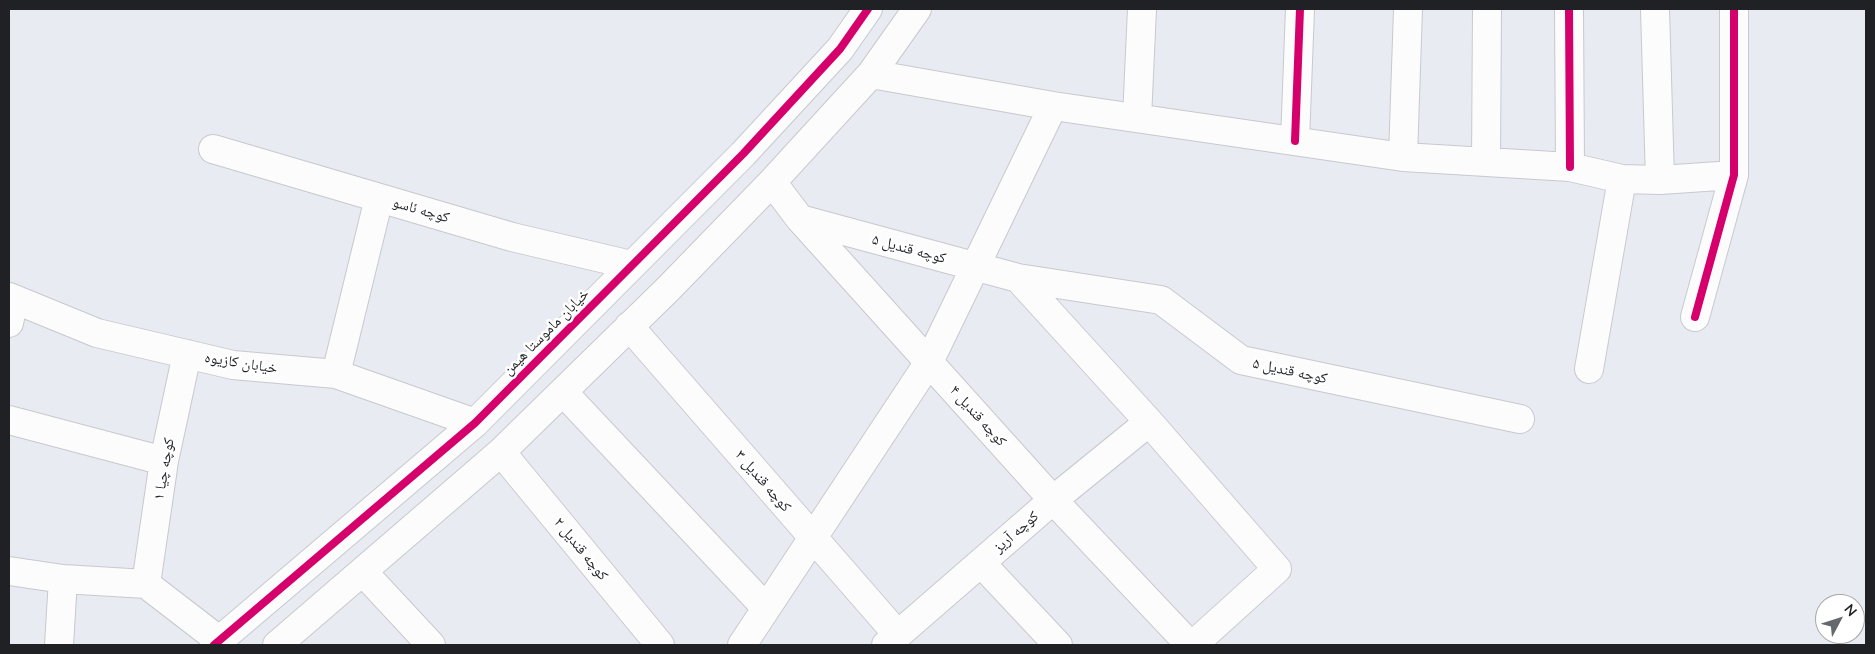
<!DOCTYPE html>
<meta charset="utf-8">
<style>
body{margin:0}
#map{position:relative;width:1875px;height:654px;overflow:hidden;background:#e8ebf1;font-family:Mulish,sans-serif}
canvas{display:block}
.frame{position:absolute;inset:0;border:10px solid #1f2125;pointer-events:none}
.north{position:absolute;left:1815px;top:594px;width:50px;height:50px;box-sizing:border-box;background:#fff;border:1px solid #a5a6a8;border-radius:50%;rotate:50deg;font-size:14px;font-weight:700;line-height:20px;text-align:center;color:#1f2125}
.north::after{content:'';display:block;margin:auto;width:18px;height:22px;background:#65686c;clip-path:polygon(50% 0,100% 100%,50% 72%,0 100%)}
</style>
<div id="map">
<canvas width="1875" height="654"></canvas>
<div class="frame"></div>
<div class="north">N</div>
</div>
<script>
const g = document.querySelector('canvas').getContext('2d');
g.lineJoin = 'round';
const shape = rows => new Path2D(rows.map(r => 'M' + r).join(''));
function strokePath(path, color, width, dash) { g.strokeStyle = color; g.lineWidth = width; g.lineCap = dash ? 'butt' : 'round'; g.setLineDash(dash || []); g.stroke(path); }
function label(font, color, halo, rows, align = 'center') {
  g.font = font + ' Mulish,"Noto Naskh Arabic",sans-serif'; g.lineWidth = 5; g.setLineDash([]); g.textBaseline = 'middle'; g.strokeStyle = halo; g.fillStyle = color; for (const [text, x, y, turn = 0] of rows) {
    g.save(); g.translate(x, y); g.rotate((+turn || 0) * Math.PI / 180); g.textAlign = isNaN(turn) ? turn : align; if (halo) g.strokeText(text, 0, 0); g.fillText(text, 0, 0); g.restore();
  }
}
const minor = shape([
 [1569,9,1570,167],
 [1655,9,1660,180],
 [871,74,1053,106,1403,157,1570,167,1622,179,1660,180,1734,175],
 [1137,118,1142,9],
 [1295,141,1300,9],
 [213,149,512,237,631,265],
 [1403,157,1408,9],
 [1486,162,1487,9],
 [772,182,800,219,1053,500,1190,645],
 [800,219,1018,278,1161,300,1241,360,1520,419],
 [1018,278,1149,422,1277,569,1193,645],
 [9,297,97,333,233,365,336,374,475,423],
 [1695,317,1734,175,1734,9],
 [9,323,14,299],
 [629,326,898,635],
 [1589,369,1622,179],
 [336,374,379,198],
 [563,392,766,608],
 [9,420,164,461],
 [501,452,660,645],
 [981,563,1058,645],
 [9,571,63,579,146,584,220,641],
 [363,572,431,645],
 [146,584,164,461,187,354],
 [59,645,63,579],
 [214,645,475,423,743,154,840,49,868,9],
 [277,645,501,452,668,289,772,182,871,74,917,9],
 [742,645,929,362,1053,106],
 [886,645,1053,500,1149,422]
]);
strokePath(minor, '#c7c9ce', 30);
strokePath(minor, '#fcfcfd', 28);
strokePath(shape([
 [1569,9,1570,167],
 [1295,141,1300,9],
 [1695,317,1734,175,1734,9],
 [214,645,475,423,743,154,840,49,868,9]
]), '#d6006c', 8);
label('15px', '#1f2125', '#fff', [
 ["کوچه ئاسو",421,210,16],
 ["کوچه قندیل ۵",909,249,15],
 ["خیابان ماموستا هیمن",546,332,-45],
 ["خیابان کازیوه",241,363,9],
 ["کوچه قندیل ۵",1290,371,12],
 ["کوچه قندیل ۴",978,416,48],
 ["کوچه چیا ۱",164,469,-80],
 ["کوچه قندیل ۳",763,481,49],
 ["کوچه آریز",1016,532,-41],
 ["کوچه قندیل ۲",581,549,51]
]);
</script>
